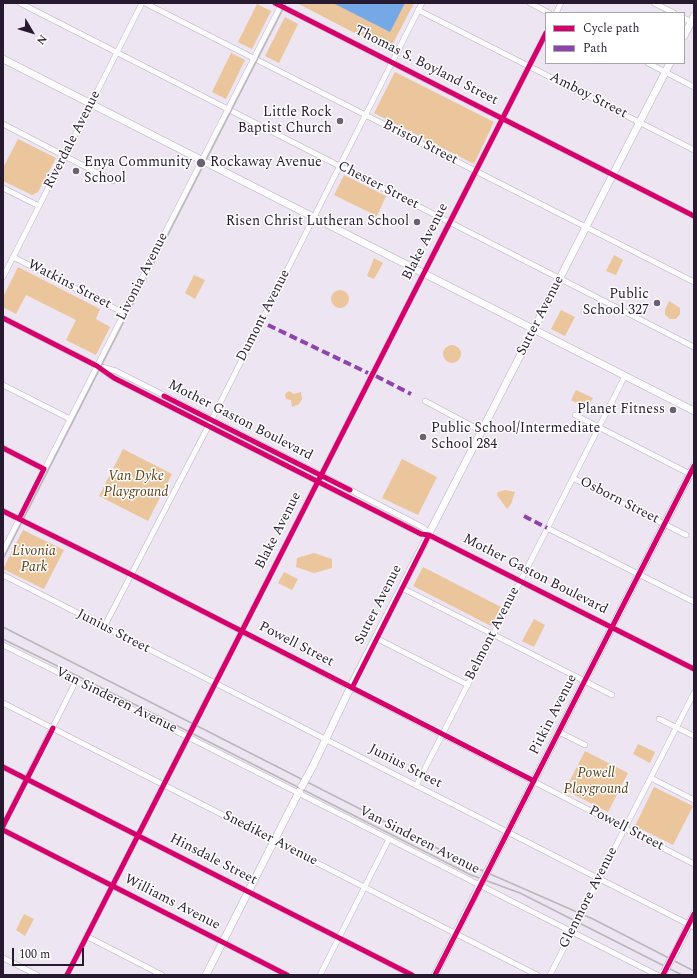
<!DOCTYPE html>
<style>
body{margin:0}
#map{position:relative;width:697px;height:978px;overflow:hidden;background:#ede5f1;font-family:Spectral,serif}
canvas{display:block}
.frame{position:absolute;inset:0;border:4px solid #27192f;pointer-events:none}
.legend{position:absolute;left:545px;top:12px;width:140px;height:52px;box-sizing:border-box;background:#fff;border:1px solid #a9a3ac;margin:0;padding:5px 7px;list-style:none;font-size:12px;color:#27192f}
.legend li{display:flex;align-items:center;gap:8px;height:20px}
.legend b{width:20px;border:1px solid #a9a3ac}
.north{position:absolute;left:12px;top:12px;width:40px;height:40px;-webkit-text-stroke:3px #fff;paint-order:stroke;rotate:128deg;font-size:11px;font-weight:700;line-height:16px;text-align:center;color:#27192f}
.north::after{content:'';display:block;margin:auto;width:14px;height:18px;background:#27192f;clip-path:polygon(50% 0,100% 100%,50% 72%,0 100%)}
.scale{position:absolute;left:12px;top:948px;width:72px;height:18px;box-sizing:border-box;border:2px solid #27192f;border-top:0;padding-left:5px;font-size:12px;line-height:14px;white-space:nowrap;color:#27192f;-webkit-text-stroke:3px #fff;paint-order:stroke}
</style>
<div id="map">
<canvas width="697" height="978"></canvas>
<div class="frame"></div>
<ul class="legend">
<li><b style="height:5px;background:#d6006c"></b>Cycle path</li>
<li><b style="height:5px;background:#8e44ad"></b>Path</li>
</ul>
<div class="north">N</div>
<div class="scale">100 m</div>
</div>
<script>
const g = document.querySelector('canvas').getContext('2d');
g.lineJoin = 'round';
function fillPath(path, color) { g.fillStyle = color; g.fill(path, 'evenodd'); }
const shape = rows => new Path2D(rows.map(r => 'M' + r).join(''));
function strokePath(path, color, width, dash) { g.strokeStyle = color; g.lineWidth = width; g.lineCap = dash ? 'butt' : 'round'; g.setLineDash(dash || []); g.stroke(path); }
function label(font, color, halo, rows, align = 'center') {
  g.font = font + ' Spectral,serif'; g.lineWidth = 3; g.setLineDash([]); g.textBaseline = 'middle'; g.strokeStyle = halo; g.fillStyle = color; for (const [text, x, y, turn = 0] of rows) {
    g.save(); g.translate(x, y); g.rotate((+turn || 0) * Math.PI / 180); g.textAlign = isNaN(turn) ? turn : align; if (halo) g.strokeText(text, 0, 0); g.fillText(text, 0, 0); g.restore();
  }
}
fillPath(shape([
 [297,3,414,3,389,51],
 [257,4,271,11,252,49,238,42],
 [285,17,298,24,279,63,265,56],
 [231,53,245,60,226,99,212,92],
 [395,72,494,122,474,164,374,113],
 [18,139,56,158,38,192,32,195,3,181,3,168],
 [344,175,386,196,377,216,334,195],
 [614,255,623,260,616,275,606,271],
 [374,258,383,263,374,279,367,276],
 [18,267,100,309,96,319,110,327,96,355,66,340,76,320,26,295,16,314,3,307,3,297],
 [194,275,205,280,195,299,185,293],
 '331 299a9 9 0 1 1 18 0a9 9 0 1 1-18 0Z',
 [669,301,680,308,680,314,676,319,670,319,665,315,665,310],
 [561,310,575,317,565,336,551,329],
 '443 354a9 9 0 1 1 18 0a9 9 0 1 1-18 0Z',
 [576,390,593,398,587,408,571,400],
 [289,391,294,394,301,392,302,399,299,404,292,407,291,400,286,399,285,394],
 [123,449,172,474,148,521,99,496],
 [402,459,437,477,418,515,382,498],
 [505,490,515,492,511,504,507,509,497,495,498,492],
 [23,530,64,550,44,589,3,569],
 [314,553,332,559,332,568,314,573,296,567,297,558],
 [423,567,501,607,491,626,413,586],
 [284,572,298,579,292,590,278,583],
 [534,619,545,625,534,647,522,641],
 [638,744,655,752,650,763,633,754],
 [585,751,628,773,608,812,565,790],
 [654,787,693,806,673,845,635,826],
 [24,914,34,919,25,936,16,930]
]), '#ebc59b');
fillPath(shape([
 [333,3,405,3,390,32]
]), '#75a8e6');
const street = shape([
 [20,3,694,347],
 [145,3,694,282],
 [275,3,694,216],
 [530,3,549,13],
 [654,3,674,13],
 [418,10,694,150],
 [556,13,561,3],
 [684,18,693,23],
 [648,63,694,87],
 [3,124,113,181],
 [3,188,39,206],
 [13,257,124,313],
 [3,277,142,3],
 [3,318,97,366,114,378,421,534,429,535,694,669],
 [102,367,116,371,329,479,424,528,429,535],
 [3,385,70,419],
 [425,401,481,431],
 [575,415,694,476],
 [3,448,44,469],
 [573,478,686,535],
 [3,511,138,578,694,864],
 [547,528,694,602],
 [3,551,282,3],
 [3,575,694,927],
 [402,588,612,695],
 [104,627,212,419,422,3],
 [376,638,468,685],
 [3,645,188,737,657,975],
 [3,703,537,975],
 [199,715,546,33],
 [659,719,694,736],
 [559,732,585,745],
 [3,767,412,975],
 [651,778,694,800],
 [416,786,625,376],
 [3,826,76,681],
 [3,830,287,975],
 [585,906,694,693],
 [86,936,162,975],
 [3,958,37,975],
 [67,975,189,735],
 [320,975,389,839],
 [550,975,573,930]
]);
const secondary = shape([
 [684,36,694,16],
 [3,59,694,411],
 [313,766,354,680,670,63],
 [492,863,694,466],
 [676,951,694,914],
 [206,975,302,786],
 [435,975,482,881]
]);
strokePath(street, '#bbb1c1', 6);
strokePath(secondary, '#bbb1c1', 8);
strokePath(street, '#fcfbfd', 5);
strokePath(secondary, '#fcfbfd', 7);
strokePath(shape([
 [3,559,286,3],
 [3,627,474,867,593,919,694,971],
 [3,639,154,714,471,875,520,893,682,975]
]), '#bab7bb', 1.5);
const streetBridge = shape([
 [189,735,199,715],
 [576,926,585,906]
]);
const secondaryBridge = shape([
 [302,786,313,766],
 [482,881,492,863],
 [664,972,676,951]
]);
strokePath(streetBridge, '#bbb1c1', 6, []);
strokePath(secondaryBridge, '#bbb1c1', 8, []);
strokePath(streetBridge, '#fcfbfd', 5);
strokePath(secondaryBridge, '#fcfbfd', 7);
strokePath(shape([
 [268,325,368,373],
 [376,376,411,394],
 [524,516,547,528]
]), '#8e44ad', 4, [8, 4]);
strokePath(shape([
 [275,3,694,216],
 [3,318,97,366,114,378,421,534,429,535,694,669],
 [164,396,350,490],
 [3,448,44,469,19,519],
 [3,511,138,578,534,781],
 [352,688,429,535],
 [3,767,412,975],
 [3,826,53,728],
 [3,830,287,975],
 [67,975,546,33],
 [435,975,694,466],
 [663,975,694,914]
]), '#d6006c', 5);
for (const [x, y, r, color] of [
 [340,121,4,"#6c6073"],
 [201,163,5,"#6c6073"],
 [76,171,4,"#6c6073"],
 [417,222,4,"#6c6073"],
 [657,303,4,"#6c6073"],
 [673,410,4,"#6c6073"],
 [423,437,4,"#6c6073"]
]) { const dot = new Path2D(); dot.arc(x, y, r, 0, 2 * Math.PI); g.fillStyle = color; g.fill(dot); strokePath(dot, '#fff', 1.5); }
label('14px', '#27192f', '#fff', [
 ["Thomas S. Boyland Street",426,66,27],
 ["Amboy Street",588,96,27],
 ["Riverdale Avenue",73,140,-63],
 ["Bristol Street",420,143,27],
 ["Chester Street",378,186,27],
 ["Blake Avenue",426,242,-63],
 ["Livonia Avenue",143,277,-63],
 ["Watkins Street",69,285,27],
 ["Dumont Avenue",264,316,-63],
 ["Sutter Avenue",541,316,-63],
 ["Mother Gaston Boulevard",240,421,27],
 ["Osborn Street",619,501,27],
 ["Blake Avenue",279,531,-63],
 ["Mother Gaston Boulevard",535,575,27],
 ["Sutter Avenue",379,605,-63],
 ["Junius Street",113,632,27],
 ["Belmont Avenue",493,634,-63],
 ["Powell Street",296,645,27],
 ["Van Sinderen Avenue",116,701,26],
 ["Pitkin Avenue",554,715,-63],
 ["Junius Street",405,767,27],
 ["Powell Street",626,829,27],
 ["Snediker Avenue",270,839,27],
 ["Van Sinderen Avenue",419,841,27],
 ["Hinsdale Street",213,860,27],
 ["Glenmore Avenue",589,898,-63],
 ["Williams Avenue",172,903,27]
]);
label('14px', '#27192f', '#fff', [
 ["Little Rock",332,113],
 ["Baptist Church",332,129],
 ["Enya Community",84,163,"left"],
 ["School",84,179,"left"],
 ["Rockaway Avenue",210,163,"left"],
 ["Risen Christ Lutheran School",409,222],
 ["Public",649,295],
 ["School 327",649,311],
 ["Planet Fitness",665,410],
 ["Public School/Intermediate",431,429,"left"],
 ["School 284",431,445,"left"]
], 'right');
label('italic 14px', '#5e4016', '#fff', [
 ["Van Dyke",136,477],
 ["Playground",136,493],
 ["Livonia",34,552],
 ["Park",34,568],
 ["Powell",596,774],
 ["Playground",596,790]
]);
</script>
